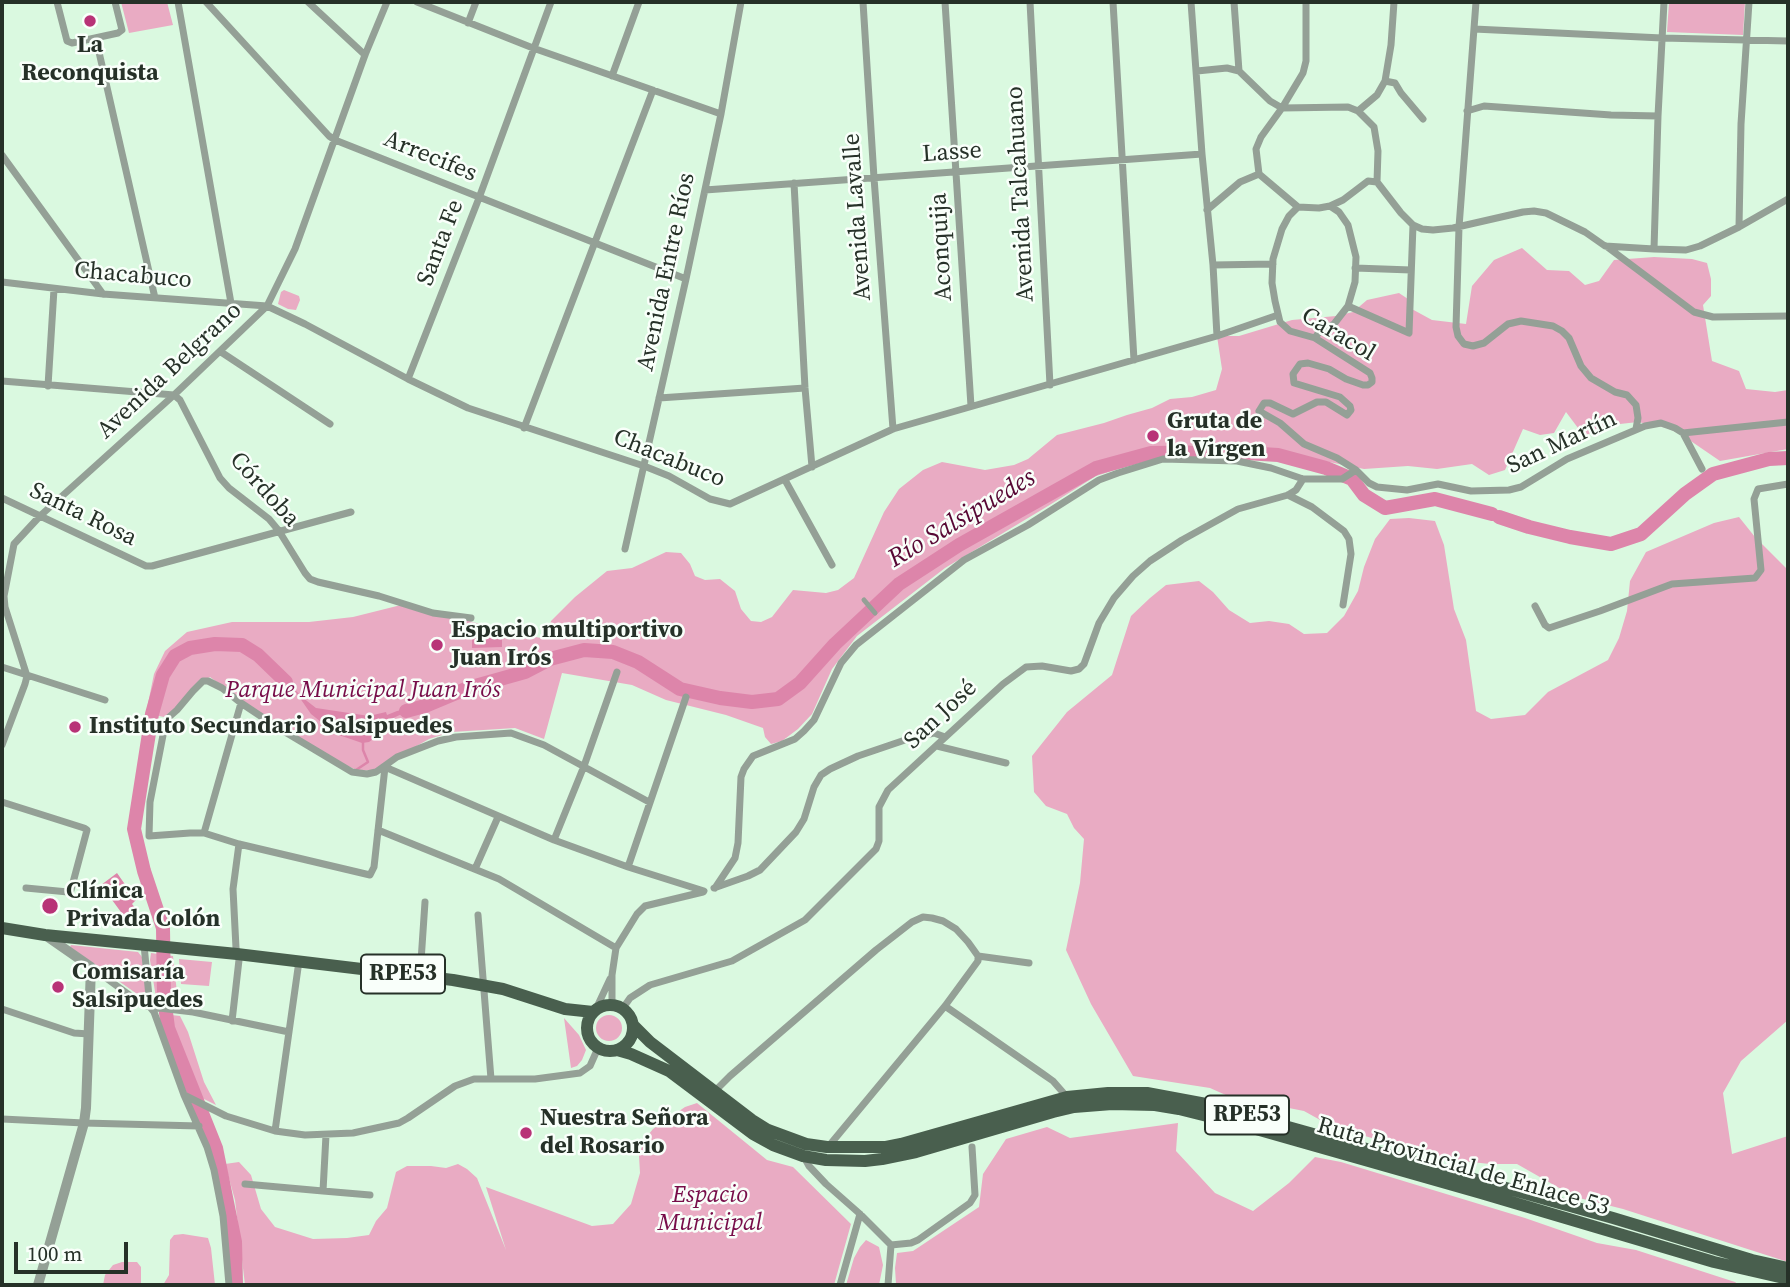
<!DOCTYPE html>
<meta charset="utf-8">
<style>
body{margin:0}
#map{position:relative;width:1790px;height:1287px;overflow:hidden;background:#daf9e0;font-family:"Source Serif 4",serif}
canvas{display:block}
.frame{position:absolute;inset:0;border:4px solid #263128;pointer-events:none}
.scale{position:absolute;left:14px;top:1242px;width:114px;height:32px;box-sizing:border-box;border:4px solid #263128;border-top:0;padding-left:9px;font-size:21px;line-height:24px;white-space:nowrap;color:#263128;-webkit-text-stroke:5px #f9fffa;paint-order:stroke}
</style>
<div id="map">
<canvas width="1790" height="1287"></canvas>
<div class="frame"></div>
<div class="scale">100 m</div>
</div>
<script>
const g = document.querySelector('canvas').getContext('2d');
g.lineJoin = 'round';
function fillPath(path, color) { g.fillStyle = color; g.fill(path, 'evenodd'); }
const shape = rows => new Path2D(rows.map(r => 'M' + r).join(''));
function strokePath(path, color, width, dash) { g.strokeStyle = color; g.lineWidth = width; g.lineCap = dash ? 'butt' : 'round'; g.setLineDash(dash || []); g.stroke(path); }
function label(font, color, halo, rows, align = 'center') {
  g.font = font + ' "Source Serif 4",serif'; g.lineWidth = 5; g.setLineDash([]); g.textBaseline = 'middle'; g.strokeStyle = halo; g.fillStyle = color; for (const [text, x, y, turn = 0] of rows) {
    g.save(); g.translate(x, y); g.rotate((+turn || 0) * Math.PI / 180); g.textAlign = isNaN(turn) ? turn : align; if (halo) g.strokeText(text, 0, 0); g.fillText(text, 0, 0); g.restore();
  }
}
fillPath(shape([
 [121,2,167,2,173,25,129,33],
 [1669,2,1745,2,1743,35,1667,32],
 [1522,248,1547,270,1569,271,1585,285,1599,281,1614,260,1654,257,1692,259,1707,263,1711,279,1711,296,1703,305,1712,361,1739,371,1746,389,1775,392,1788,390,1788,449,1720,461,1682,435,1667,428,1638,422,1611,425,1584,436,1566,412,1554,433,1540,435,1523,429,1505,470,1489,475,1472,464,1437,469,1408,466,1364,469,1264,449,1196,444,1096,476,1048,506,945,568,857,636,832,669,812,714,798,729,782,741,771,744,765,737,763,728,726,715,666,700,632,685,562,673,544,739,515,728,452,732,429,739,374,770,359,771,343,764,250,707,210,677,191,689,168,718,146,713,154,674,165,651,187,632,232,622,309,622,353,617,401,605,466,620,500,630,546,639,551,621,575,597,607,571,632,568,666,552,681,553,690,564,695,576,705,580,720,579,735,591,741,609,751,621,761,622,772,617,793,590,826,593,838,590,854,578,884,512,899,489,923,470,942,462,985,470,1014,465,1028,459,1057,435,1104,423,1127,415,1152,408,1170,399,1192,397,1216,390,1222,369,1217,336,1239,336,1292,320,1336,316,1353,312,1367,300,1399,293,1408,299,1410,308,1432,320,1466,324,1472,286,1494,260],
 [284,290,299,296,300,300,296,310,288,309,278,304,281,292],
 [1739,517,1755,537,1788,570,1788,1020,1741,1061,1723,1093,1732,1154,1788,1136,1788,1262,1623,1209,1575,1197,1517,1164,1490,1164,1443,1159,1331,1126,1304,1111,1228,1096,1210,1088,1133,1076,1091,1004,1066,950,1080,883,1084,839,1074,828,1067,814,1046,806,1034,792,1032,756,1067,712,1112,675,1131,616,1150,598,1166,585,1199,581,1213,592,1229,610,1250,623,1269,621,1289,624,1304,634,1327,633,1344,616,1358,591,1364,567,1375,539,1390,519,1409,518,1435,521,1444,545,1454,609,1466,640,1476,711,1491,719,1525,715,1548,692,1608,660,1619,638,1627,611,1630,581,1646,552,1714,523],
 [71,945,138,952,142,957,146,991,140,996,70,947],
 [151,953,173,956,178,1002,156,998,150,960],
 [179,959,212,962,209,986,181,984],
 [163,1014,180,1016,188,1032,204,1082,216,1105,188,1091,163,1021,161,1015],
 '596 1028a13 13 0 1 1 26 0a13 13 0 1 1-26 0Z',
 [564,1018,579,1035,586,1050,582,1060,577,1066,571,1068],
 [697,1103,767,1160,793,1167,851,1224,834,1285,245,1285,235,1200,225,1164,239,1162,251,1175,261,1209,275,1227,313,1239,347,1238,369,1235,376,1221,387,1208,396,1172,407,1166,431,1166,446,1168,458,1164,467,1169,477,1178,506,1250,486,1187,592,1226,613,1224,631,1204,640,1173,639,1156,644,1140,653,1129,685,1107],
 [1178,1123,1176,1151,1215,1193,1253,1211,1289,1183,1315,1157,1341,1162,1525,1218,1597,1243,1636,1250,1735,1282,1739,1285,914,1285,896,1284,895,1268,897,1253,913,1251,979,1207,983,1174,1006,1139,1047,1127,1070,1138],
 [183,1234,208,1238,211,1248,215,1285,163,1285,169,1275,170,1240,174,1235],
 [866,1240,879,1247,883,1265,879,1285,846,1285,854,1258,860,1247],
 [122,1262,137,1262,141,1267,141,1285,103,1285,105,1275,113,1265]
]), '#e9abc3');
fillPath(shape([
 [502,632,502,647,472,648,472,633],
 [273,670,307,701,316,708,369,716,386,712,387,715,397,711,419,706,425,706,406,712,389,720,390,723,386,729,369,742,362,743,336,734,311,714,295,691],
 [117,873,136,900,132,904,137,910,134,912,141,920,132,927,101,885]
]), '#dd85aa');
strokePath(shape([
 [356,770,368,762,363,750,363,742]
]), '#dd85aa', 2.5);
strokePath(shape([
 [1499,517,1529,527,1570,537,1611,544,1641,534,1685,494,1713,474,1769,459,1788,458],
 [406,711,425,706,468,688,525,672,550,659,584,650,613,652,638,662,680,689,720,698,752,702,778,699,800,683,835,644,899,584,959,545,1096,468,1151,453,1229,452,1278,455,1326,468,1352,479,1364,495,1385,508,1435,499,1492,514],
 [236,1285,235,1242,216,1148,168,1028,164,997,163,928,144,871,134,829,152,714,163,675,175,656,190,648,215,644,242,645,258,655,286,682]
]), '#dd85aa', 14);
strokePath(shape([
 [864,600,875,613]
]), '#94a096', 5);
strokePath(shape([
 [57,2,67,41,72,43,118,33,122,30,115,2],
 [178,2,231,303],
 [206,2,329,136,335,140,686,279],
 [308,2,365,55],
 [417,2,533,48,721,114],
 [863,2,874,178,893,429],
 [945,2,971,406],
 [1030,2,1050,385],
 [1113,2,1134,360],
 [1191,2,1202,154,1213,265,1217,336],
 [1234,2,1239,71,1270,101,1282,108,1348,107,1358,111,1374,127,1378,151,1377,182],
 [1476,2,1459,227,1456,327,1458,336,1464,344,1473,346,1484,343,1508,324,1521,321,1553,326,1562,331,1569,338,1581,366,1591,378,1615,392,1627,395,1636,405,1638,418,1636,429],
 [468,23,476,2],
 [1474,29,1662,38,1788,41],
 [96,39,155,298],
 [1197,71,1227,68,1239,71],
 [612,76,639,2],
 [1385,81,1395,83,1401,93,1423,119],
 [1358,111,1377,95,1385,81,1391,45,1394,2],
 [1467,111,1484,106,1611,115,1658,116],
 [2,155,103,294],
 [1377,182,1368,181,1343,200,1330,206,1319,208,1298,207,1289,216,1282,229,1273,259,1272,283,1275,301,1280,322,1290,331,1315,338,1370,373,1372,378,1372,382,1368,385,1363,385,1346,379,1329,369,1308,363,1300,364,1293,374,1294,383,1340,397,1350,406,1351,410,1347,415,1326,402,1317,402,1293,414,1270,403,1264,403,1259,411,1280,423,1304,444,1337,458,1356,470,1369,483,1377,487,1407,490,1438,484,1471,491,1509,490,1521,487,1567,459,1645,426,1661,423,1675,428,1683,433,1788,422],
 [1377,182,1401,213,1413,225,1422,229,1433,230,1453,228,1523,212,1534,211,1546,213,1585,232,1605,246,1654,249,1686,250,1700,246,1739,227,1788,199],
 [794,183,805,388,812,467],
 [705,190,1202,154],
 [1298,207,1259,174,1256,149,1261,137,1282,108,1303,73,1306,61,1306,2],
 [1207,210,1240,182,1259,174],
 [1739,227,1741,124,1749,2],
 [1606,246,1694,312,1713,317,1788,316],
 [1654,249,1658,116,1664,2],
 [1213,265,1273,264],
 [1355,268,1411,270],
 [2,282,103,294,267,306,305,324,408,379,468,408,644,466,669,476,710,499,730,504,893,429,1217,336,1278,315],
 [1348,306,1409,333,1413,225],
 [1315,338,1319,332,1334,324,1348,306,1355,282,1356,257,1348,225,1339,212,1330,206],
 [221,352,330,424],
 [408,379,479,198,551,2],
 [2,381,174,395,180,400,220,478,229,488,269,519,279,531,305,573,310,579,318,582,379,596,433,613,471,618],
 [48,386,54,289],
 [659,398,805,388],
 [524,428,653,90],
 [1683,433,1702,469],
 [785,480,832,565],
 [1288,495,1312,507,1344,531,1349,539,1351,554,1343,605],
 [2,498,146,566,152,566,351,512],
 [625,549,686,279,721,114,741,2],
 [1535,606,1545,625,1549,628,1600,611,1672,584,1755,578,1761,570,1754,499,1758,489,1788,484],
 [2,667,105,700],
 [2,745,25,684,27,676,5,607,4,596,14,544,40,516,174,395,267,306,295,249,365,55,387,2],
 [937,746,1006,763],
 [2,802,84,828,87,830,71,890,68,892,26,888],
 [649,802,544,745,511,733,456,737,438,741,397,757,376,772,367,774,352,772,280,729,241,703,222,688,208,681,203,681,193,691,177,710,168,718,165,725,150,802,149,836,190,833,204,833,239,844,370,875,374,867,385,767,554,840,628,867,704,891],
 [378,830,499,879,616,948],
 [204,833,241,703],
 [554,840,584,766,617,672],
 [628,867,686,697],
 [475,869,498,817],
 [714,888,748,876,760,870,796,832,804,819,814,787,821,775,830,769,858,756,908,739,934,733,945,737],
 [715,888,735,858,738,843,741,777,744,769,753,756,795,739,804,731,814,720,841,663,856,645,964,560,1028,525,1099,480,1118,473,1163,459,1237,461,1271,468,1303,479,1342,479,1356,470],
 [478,915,491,1079],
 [144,945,150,1007],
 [978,956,1029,963],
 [91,967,143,1005,150,1007,154,1012,184,1095,207,1147,214,1170,223,1216,229,1285],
 [420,976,425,902],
 [612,1005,612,975,616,948,637,914,645,906,703,892],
 [945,1006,1043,1074,1053,1081,1067,1097],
 [151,1007,193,1012,289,1032],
 [623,1008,630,998,650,985,732,961,805,920,876,849,879,841,879,807,888,790,1003,684,1026,667,1042,666,1071,671,1079,669,1084,664,1099,623,1114,598,1133,576,1150,561,1182,540,1238,509,1288,495,1296,490,1303,479],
 [2,1009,74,1033,89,1034],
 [596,1009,610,979],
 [232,1021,239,960,236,948,233,889,239,844],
 [715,1091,730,1076,876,950,912,922,923,917,932,918,943,921,956,929,968,942,978,956,978,961,945,1006,828,1147],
 [184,1095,226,1116,275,1131,305,1135,353,1133,399,1123,408,1118,455,1086,474,1079,535,1079,580,1073,590,1066,598,1048],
 [2,1119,84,1123,199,1126],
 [275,1131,299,961],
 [326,1135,323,1191,370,1195],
 [803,1155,809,1166,826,1184,860,1214,891,1245,888,1285],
 [245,1184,323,1191],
 [891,1245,911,1243,918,1240,970,1203,975,1195,972,1147],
 [840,1285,860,1214]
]), '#94a096', 7);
strokePath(shape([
 [38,1285,84,1123,86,1108,91,967,45,935]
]), '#94a096', 10);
strokePath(shape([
 [2,928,45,935,237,954,453,980,503,989,565,1009,593,1012],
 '587 1028a23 23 0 1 1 46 0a23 23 0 1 1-46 0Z',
 [633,1025,650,1042,752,1120,768,1130,806,1144,827,1147,886,1147,901,1144,1067,1097,1108,1093,1147,1093,1206,1104,1613,1218,1752,1260,1788,1268],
 [617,1050,631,1054,669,1071,753,1134,773,1145,803,1156,826,1160,865,1161,882,1159,916,1152,1053,1112,1074,1107,1112,1104,1155,1105,1179,1109,1235,1123,1481,1193,1714,1262,1788,1279]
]), '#495f4e', 12);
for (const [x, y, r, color] of [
 [90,21,7,"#b83377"],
 [1153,436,7,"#b83377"],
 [437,645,7,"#b83377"],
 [75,727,7,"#b83377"],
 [50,906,9,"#b83377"],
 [58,987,7,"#b83377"],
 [526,1133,7,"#b83377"]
]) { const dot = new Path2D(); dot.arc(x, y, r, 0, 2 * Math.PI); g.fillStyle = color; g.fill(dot); strokePath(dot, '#f9fffa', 2.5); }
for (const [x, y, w] of [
 [403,974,84],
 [1247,1115,84]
]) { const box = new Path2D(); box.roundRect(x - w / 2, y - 19.5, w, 39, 5); g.fillStyle = '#f9fffa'; g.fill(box); strokePath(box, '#263128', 2); }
label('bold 23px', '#263128', null, [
 ["RPE53",403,974],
 ["RPE53",1247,1115]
]);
label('bold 24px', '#263128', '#f9fffa', [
 ["La",90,46,"center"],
 ["Reconquista",90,74,"center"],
 ["Gruta de",1167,422],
 ["la Virgen",1167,450],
 ["Espacio multiportivo",451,631],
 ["Juan Irós",451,659],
 ["Instituto Secundario Salsipuedes",89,727],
 ["Clínica",66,892],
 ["Privada Colón",66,920],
 ["Comisaría",72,973],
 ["Salsipuedes",72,1001],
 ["Nuestra Señora",540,1119],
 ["del Rosario",540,1147]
], 'left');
label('24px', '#263128', '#f9fffa', [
 ["Lasse",952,153,-4],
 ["Arrecifes",430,157,22],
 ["Avenida Talcahuano",1021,194,-93],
 ["Avenida Lavalle",858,217,-94],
 ["Santa Fe",441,243,-69],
 ["Aconquija",942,247,-93],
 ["Avenida Entre Ríos",667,272,-78],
 ["Chacabuco",133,276,5],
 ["Caracol",1338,335,31],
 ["Avenida Belgrano",170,371,-43],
 ["San Martín",1562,443,-25],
 ["Chacabuco",669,459,22],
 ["Córdoba",264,490,48],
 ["Santa Rosa",83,515,26],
 ["San José",941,715,-43],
 ["Ruta Provincial de Enlace 53",1463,1167,16]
]);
label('italic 24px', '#770d49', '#f9fffa', [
 ["Parque Municipal Juan Irós",363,691],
 ["Espacio",710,1196],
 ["Municipal",710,1224]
]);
label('italic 26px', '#570734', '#f9fffa', [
 ["Río Salsipuedes",962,519,-31]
]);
</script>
